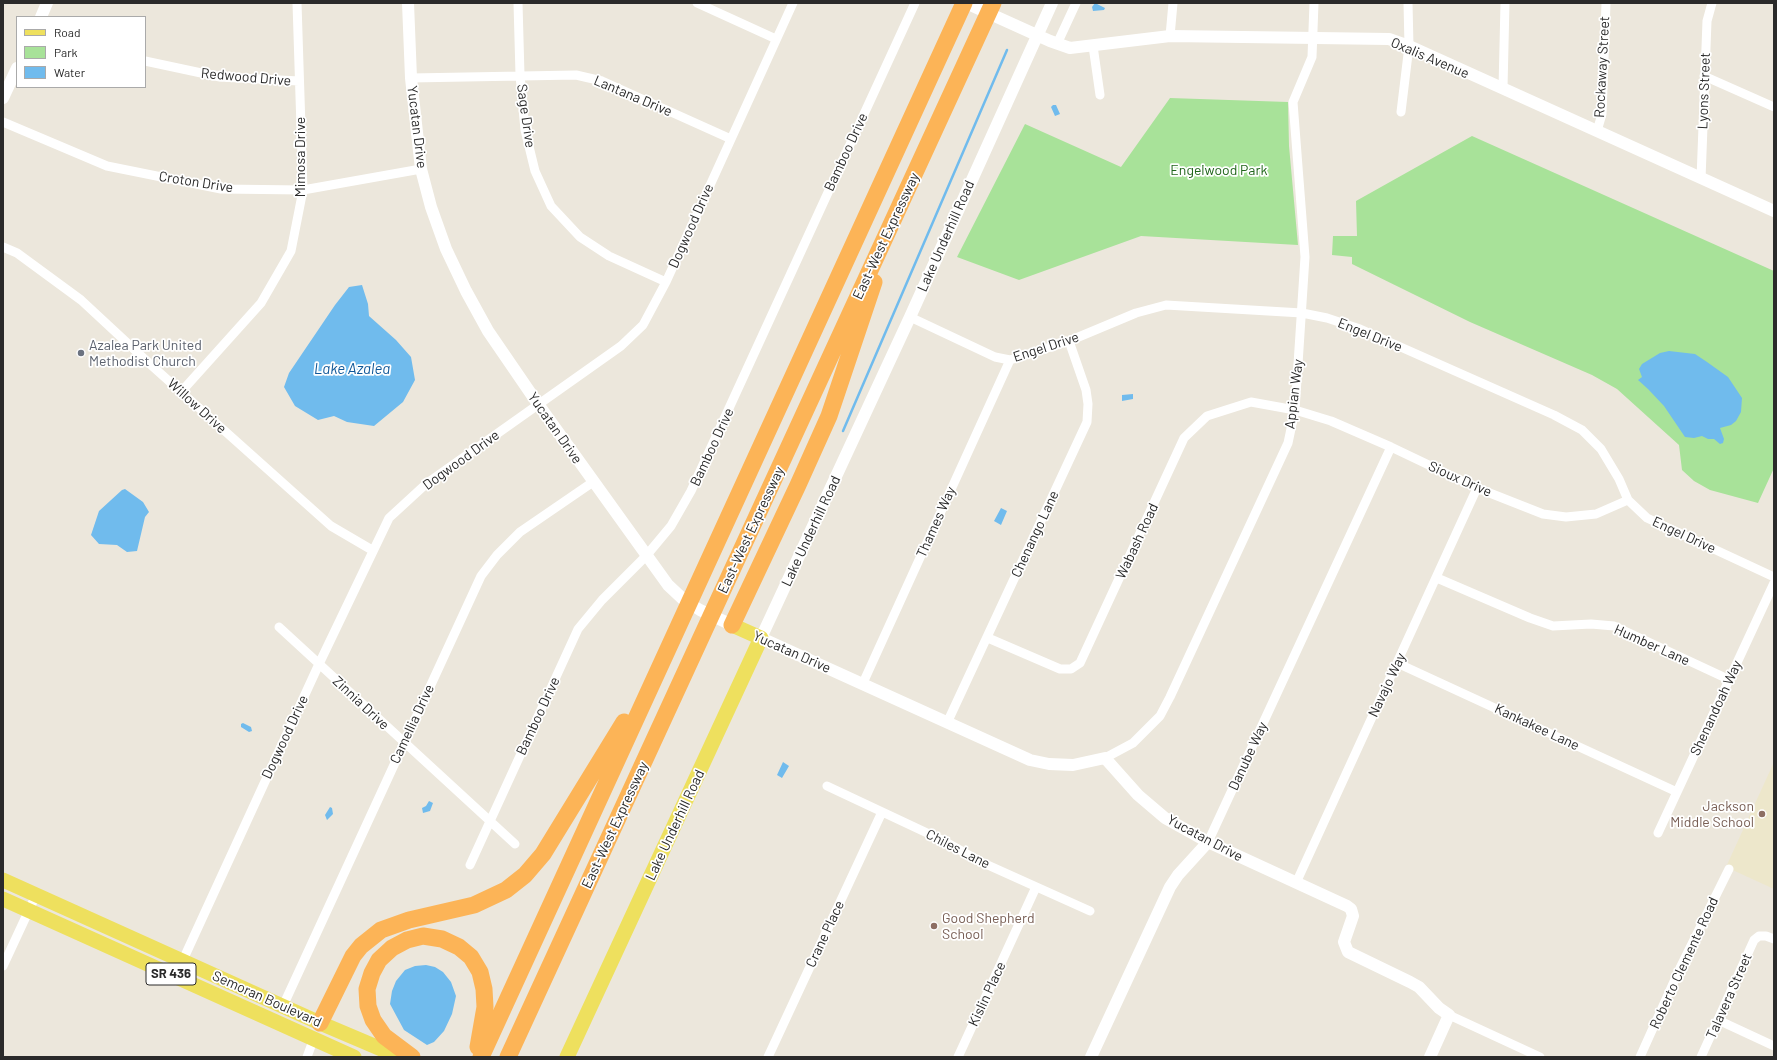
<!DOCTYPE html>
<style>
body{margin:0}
#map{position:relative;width:1777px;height:1060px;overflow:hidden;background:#ece7dc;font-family:Barlow,sans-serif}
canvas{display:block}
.frame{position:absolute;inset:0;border:4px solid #2a2a2a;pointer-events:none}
.legend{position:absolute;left:16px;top:16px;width:130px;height:72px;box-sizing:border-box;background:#fff;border:1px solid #aaa;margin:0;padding:5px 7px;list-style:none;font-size:12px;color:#2a2a2a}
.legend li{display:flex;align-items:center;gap:8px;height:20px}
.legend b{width:20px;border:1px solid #aaa}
</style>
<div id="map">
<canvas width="1777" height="1060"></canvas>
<div class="frame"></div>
<ul class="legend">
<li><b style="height:5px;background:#eee05e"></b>Road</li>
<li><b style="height:11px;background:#a8e299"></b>Park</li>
<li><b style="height:11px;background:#70bbed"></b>Water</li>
</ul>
</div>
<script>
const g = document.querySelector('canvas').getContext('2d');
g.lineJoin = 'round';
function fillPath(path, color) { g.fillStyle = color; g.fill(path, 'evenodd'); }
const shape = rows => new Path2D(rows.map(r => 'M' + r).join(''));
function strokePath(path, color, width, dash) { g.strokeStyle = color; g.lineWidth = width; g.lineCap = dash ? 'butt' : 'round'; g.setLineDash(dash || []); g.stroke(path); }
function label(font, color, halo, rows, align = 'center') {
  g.font = font + ' Barlow,sans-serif'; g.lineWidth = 3.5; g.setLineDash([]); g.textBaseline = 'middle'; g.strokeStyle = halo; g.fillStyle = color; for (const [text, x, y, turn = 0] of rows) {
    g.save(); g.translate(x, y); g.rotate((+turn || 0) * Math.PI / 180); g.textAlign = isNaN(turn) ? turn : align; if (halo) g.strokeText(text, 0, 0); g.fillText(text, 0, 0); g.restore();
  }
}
fillPath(shape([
 [1774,762,1774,889,1726,867]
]), '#ede7cb');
fillPath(shape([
 [1170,98,1288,102,1289,146,1298,245,1141,236,1019,280,957,257,1025,124,1121,167],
 [1472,136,1774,271,1774,468,1758,503,1710,490,1694,481,1682,470,1679,445,1617,389,1592,375,1470,322,1352,264,1352,257,1332,255,1333,236,1357,236,1356,201]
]), '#a8e299');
fillPath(shape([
 [1095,3,1105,8,1104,10,1093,11,1092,7],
 [1053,105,1056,105,1060,114,1055,116,1051,107],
 [362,285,368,304,369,316,396,340,411,357,415,380,403,402,374,426,347,422,334,416,318,420,295,406,284,387,289,373,335,305,349,287],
 [1669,351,1695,354,1707,362,1728,377,1742,398,1741,412,1736,421,1731,425,1720,428,1724,439,1723,443,1720,444,1714,439,1708,439,1702,436,1694,438,1685,437,1664,406,1648,389,1638,380,1642,377,1639,369,1642,364,1660,353],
 [1133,394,1133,399,1122,401,1122,395],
 [125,489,143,502,149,512,145,517,137,551,127,552,117,545,99,544,91,535,99,511,122,490],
 [1001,508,1007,511,1001,525,994,521],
 [243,723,251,727,252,731,249,732,241,727,241,724],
 [783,762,789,766,782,778,777,775],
 [429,801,433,803,430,811,423,813,422,808,426,806],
 [330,807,332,808,333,814,327,820,325,815],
 [426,965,435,967,443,972,451,982,456,996,452,1014,444,1031,434,1042,427,1045,404,1030,390,1004,392,991,396,981,405,970,415,966]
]), '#70bbed');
strokePath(shape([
 [843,431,1007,50]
]), '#70bbed', 2.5);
strokePath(shape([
 [518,3,520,75,525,130,535,171,551,206,580,237,609,256,666,282],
 [697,3,776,39],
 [1170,36,1173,3],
 [1057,44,1076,3],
 [1093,46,1100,95],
 [145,61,220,77,299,81],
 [1704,76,1774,107],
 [411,78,576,75,602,81,731,139],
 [1503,88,1505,3],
 [1401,112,1409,46,1408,3],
 [3,122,107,166,221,189,303,190,421,169],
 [1597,131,1602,114,1606,3],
 [1701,179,1707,21,1712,3],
 [3,247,17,253,81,300,151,365,331,526,372,550],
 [910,317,995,357,1010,360,1069,341,1136,313,1166,305,1302,313,1327,318,1360,329,1554,415,1582,430,1601,449,1619,479,1628,500,1647,518,1774,577],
 [181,392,261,303,291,251,303,190,297,3],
 [1437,578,1530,618,1553,626,1591,624,1614,626,1730,680],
 [279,627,515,844],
 [988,638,1060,669,1071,669,1080,663,1184,438,1207,416,1251,402,1295,410,1331,421,1391,447,1477,488,1543,514,1566,517,1596,514,1628,500],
 [1397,663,1677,792],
 [863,683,1010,360],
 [947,723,1087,422,1088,404,1086,390,1069,341],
 [1105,758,1133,743,1160,716,1170,697,1288,443,1295,410,1305,257,1293,102,1312,57,1314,3],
 [827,786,942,840,981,862,1090,911],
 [1658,833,1774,583],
 [1208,842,1391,447],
 [470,865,578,629,602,600,646,556,671,526,691,491,915,3],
 [1296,883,1477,488],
 [183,960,319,664,389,518,426,484,621,346,643,325,666,282,793,3],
 [3,966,36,895],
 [283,1006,481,576,497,555,520,532,593,482],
 [1449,1015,1540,1057],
 [1718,1020,1774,1046],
 [307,1057,314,1038],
 [768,1057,882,812],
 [958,1057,1036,887],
 [1640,1057,1680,968,1729,869],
 [1701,1057,1754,940,1759,936,1766,936,1774,939]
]), '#fff', 9);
strokePath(shape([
 [408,3,411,78,421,169,431,207,446,249,466,291,488,331,538,404,668,585,684,600,700,610,732,625],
 [966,3,1050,41,1070,48,1170,36,1389,39,1409,46,1774,211],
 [1052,3,910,317,761,638,1030,760,1049,764,1073,765,1105,758,1138,795,1165,818,1208,842,1347,906,1351,909,1353,916,1344,942,1348,952,1410,982,1419,987,1439,1008,1449,1015,1430,1057],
 [41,17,47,3],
 [3,98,17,68],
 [1091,1057,1170,887,1178,875,1208,842]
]), '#fff', 12);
strokePath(shape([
 [3,880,320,1023,400,1057],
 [3,899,354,1057],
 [567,1057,761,638,732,625]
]), '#eee05e', 15);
strokePath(shape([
 [732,625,798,485,829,416,874,282],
 [320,1023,353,956,361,946,381,930,409,920,474,905,506,890,525,875,543,854,624,722],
 [412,1057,384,1036,373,1020,368,1006,367,989,372,973,379,960,392,948,407,940,423,936,442,939,459,947,471,957,480,972,484,989,485,1007,478,1047],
 [481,1057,964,3],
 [508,1057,993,3]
]), '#fcb457', 17);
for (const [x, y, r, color] of [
 [81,353,4,"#6b7280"],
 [1762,814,4,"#8d6e63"],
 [934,926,4,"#8d6e63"]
]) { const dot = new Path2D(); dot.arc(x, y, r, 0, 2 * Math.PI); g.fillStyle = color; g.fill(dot); strokePath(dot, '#fff', 1.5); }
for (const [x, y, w] of [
 [171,974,50]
]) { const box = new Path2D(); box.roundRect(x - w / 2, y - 11, w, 22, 3); g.fillStyle = '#fff'; g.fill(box); strokePath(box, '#2a2a2a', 1); }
label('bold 13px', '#2a2a2a', null, [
 ["SR 436",171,974]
]);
label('14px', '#2a2a2a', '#fff', [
 ["Oxalis Avenue",1430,58,23],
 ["Rockaway Street",1602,67,-87],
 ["Redwood Drive",246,77,5],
 ["Lyons Street",1704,91,-88],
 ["Lantana Drive",633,96,23],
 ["Sage Drive",526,116,82],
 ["Yucatan Drive",417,127,83],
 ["Bamboo Drive",846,152,-65],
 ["Mimosa Drive",300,157,-90],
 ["Croton Drive",196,182,9],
 ["Dogwood Drive",691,226,-66],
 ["East-West Expressway",886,236,-65],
 ["Lake Underhill Road",946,236,-66],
 ["Engel Drive",1370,335,22],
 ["Engel Drive",1046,347,-18],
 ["Appian Way",1294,394,-83],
 ["Willow Drive",197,406,42],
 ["Yucatan Drive",555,428,55],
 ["Bamboo Drive",712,447,-65],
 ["Dogwood Drive",461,460,-36],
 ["Sioux Drive",1460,479,24],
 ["Thames Way",936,522,-66],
 ["East-West Expressway",751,530,-65],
 ["Lake Underhill Road",811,531,-65],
 ["Chenango Lane",1035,534,-65],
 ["Engel Drive",1684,535,25],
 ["Wabash Road",1137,541,-65],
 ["Humber Lane",1652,645,24],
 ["Yucatan Drive",792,652,24],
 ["Navajo Way",1387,685,-65],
 ["Zinnia Drive",361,703,43],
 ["Shenandoah Way",1716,708,-65],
 ["Bamboo Drive",538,716,-65],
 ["Camellia Drive",412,724,-65],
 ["Kankakee Lane",1537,727,25],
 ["Dogwood Drive",285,737,-65],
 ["Danube Way",1248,756,-65],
 ["East-West Expressway",615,825,-65],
 ["Lake Underhill Road",675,825,-65],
 ["Yucatan Drive",1205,838,28],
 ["Chiles Lane",958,849,27],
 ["Crane Place",825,934,-65],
 ["Roberto Clemente Road",1684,963,-65],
 ["Kislin Place",987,994,-65],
 ["Talavera Street",1729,996,-66],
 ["Semoran Boulevard",267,999,24]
]);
label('14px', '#21661b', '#fff', [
 ["Engelwood Park",1219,170]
]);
label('14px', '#5b616d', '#fff', [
 ["Azalea Park United",89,345],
 ["Methodist Church",89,361]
], 'left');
label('14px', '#785e54', '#fff', [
 ["Jackson",1754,806],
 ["Middle School",1754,822],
 ["Good Shepherd",942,918,"left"],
 ["School",942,934,"left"]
], 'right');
label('italic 15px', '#0f5798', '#fff', [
 ["Lake Azalea",352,369]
]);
</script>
